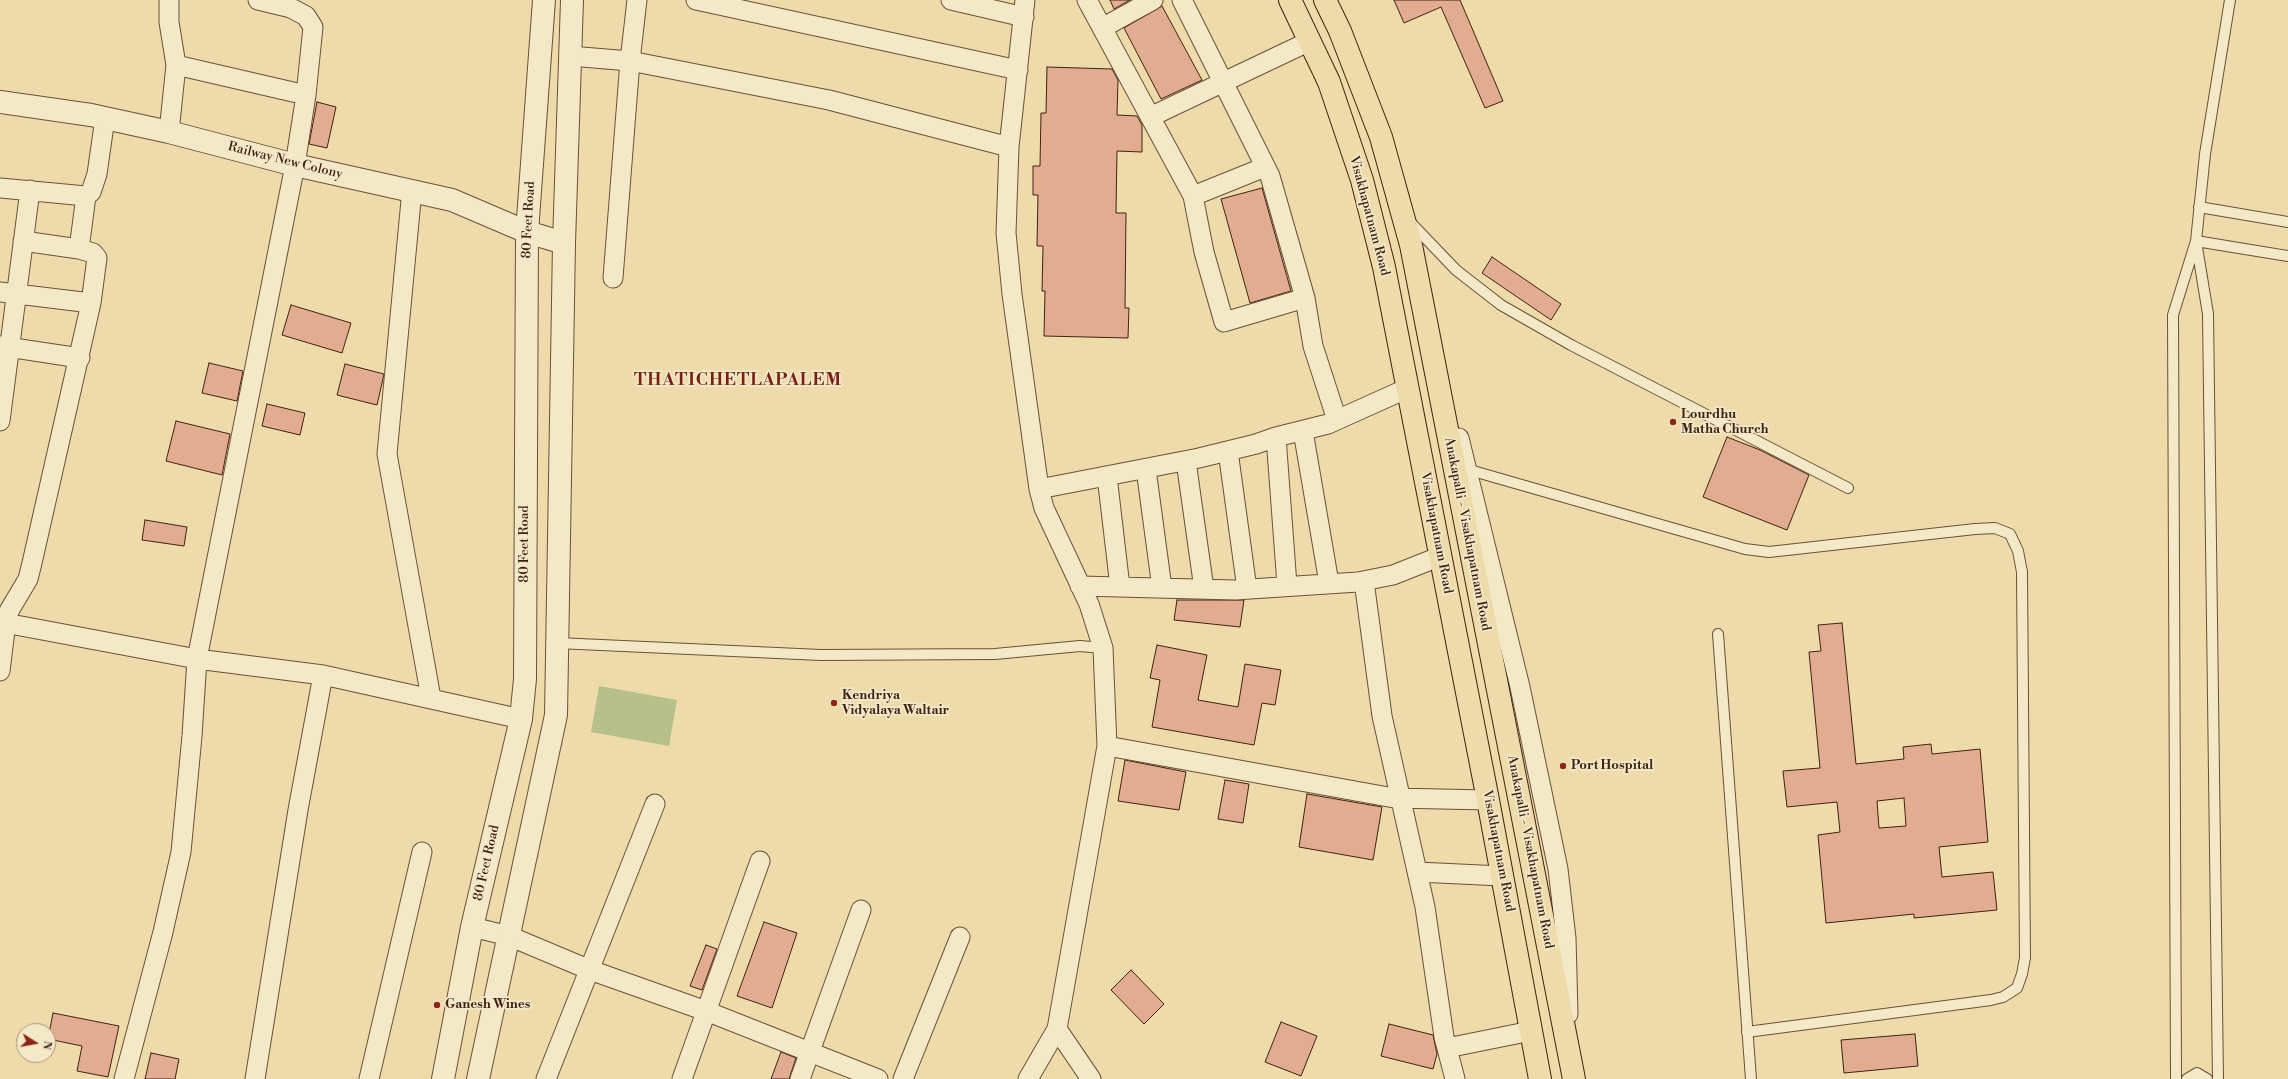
<!DOCTYPE html>
<style>
body{margin:0}
#map{position:relative;width:2288px;height:1079px;overflow:hidden;background:#eddba9;font-family:"Libre Bodoni",serif}
canvas{display:block}
.north{position:absolute;left:16px;top:1023px;width:40px;height:40px;box-sizing:border-box;background:#f3e8c7;border:1px solid #ac987f;border-radius:50%;rotate:101deg;font-size:11px;font-weight:700;line-height:16px;text-align:center;color:#412114}
.north::after{content:'';display:block;margin:auto;width:14px;height:18px;background:#8f2418;clip-path:polygon(50% 0,100% 100%,50% 72%,0 100%)}
</style>
<div id="map">
<canvas width="2288" height="1079"></canvas>
<div class="north">N</div>
</div>
<script>
const g = document.querySelector('canvas').getContext('2d');
g.lineJoin = 'round';
function fillPath(path, color) { g.fillStyle = color; g.fill(path, 'evenodd'); }
const shape = rows => new Path2D(rows.map(r => 'M' + r).join(''));
function strokePath(path, color, width, dash) { g.strokeStyle = color; g.lineWidth = width; g.lineCap = dash ? 'butt' : 'round'; g.setLineDash(dash || []); g.stroke(path); }
function label(font, color, halo, rows, align = 'center') {
  g.font = font + ' "Libre Bodoni",serif'; g.lineWidth = 3.5; g.setLineDash([]); g.textBaseline = 'middle'; g.strokeStyle = halo; g.fillStyle = color; for (const [text, x, y, turn = 0] of rows) {
    g.save(); g.translate(x, y); g.rotate((+turn || 0) * Math.PI / 180); g.textAlign = isNaN(turn) ? turn : align; if (halo) g.strokeText(text, 0, 0); g.fillText(text, 0, 0); g.restore();
  }
}
fillPath(shape([
 [599,686,677,700,669,746,591,732]
]), '#b7c089');
const building = shape([
 [1110,0,1130,0,1114,9,1110,0],
 [1394,0,1460,0,1503,101,1485,108,1441,7,1404,23,1394,0],
 [1162,6,1202,80,1161,99,1124,28,1162,6],
 [1047,67,1112,69,1118,80,1117,115,1137,116,1142,125,1142,152,1117,151,1116,213,1126,213,1125,308,1129,308,1128,338,1044,336,1045,291,1042,291,1043,246,1037,246,1038,195,1033,195,1033,166,1040,166,1041,113,1046,113,1047,67],
 [317,102,336,107,327,148,309,144,317,102],
 [1262,188,1291,291,1250,303,1221,199,1262,188],
 [1492,257,1561,304,1551,320,1482,273,1492,257],
 [291,305,351,323,342,353,282,335,291,305],
 [209,363,243,371,237,401,202,393,209,363],
 [345,364,384,374,377,405,337,395,345,364],
 [267,404,305,413,300,435,262,426,267,404],
 [176,421,230,434,222,475,166,461,176,421],
 [1727,437,1760,450,1809,475,1787,530,1703,497,1727,437],
 [145,520,187,527,184,546,142,540,145,520],
 [1177,600,1244,600,1240,627,1174,620,1177,600],
 [1842,623,1856,764,1904,759,1903,747,1931,744,1932,754,1980,749,1988,842,1939,847,1942,877,1993,872,1997,910,1914,918,1914,914,1826,923,1818,835,1840,832,1837,802,1787,807,1783,771,1820,768,1809,652,1821,651,1818,625,1842,623],
 [1904,798,1906,826,1879,828,1877,801,1904,798],
 [1157,645,1207,655,1198,700,1238,707,1245,664,1281,670,1275,705,1262,703,1254,745,1152,727,1160,680,1150,678,1157,645],
 [1125,760,1186,772,1179,810,1118,801,1125,760],
 [1225,780,1249,784,1243,823,1218,819,1225,780],
 [1307,794,1382,807,1373,860,1299,847,1307,794],
 [764,922,797,933,772,1008,737,996,764,922],
 [706,945,717,949,702,990,690,986,706,945],
 [1131,970,1164,1004,1144,1024,1111,990,1131,970],
 [53,1013,119,1026,108,1077,77,1071,82,1046,48,1039,53,1013],
 [1281,1022,1317,1036,1301,1076,1265,1062,1281,1022],
 [1389,1024,1433,1035,1437,1054,1433,1069,1381,1056,1389,1024],
 [1915,1034,1918,1066,1844,1073,1841,1040,1915,1034],
 [781,1052,796,1058,789,1079,771,1079,781,1052],
 [151,1053,179,1059,175,1079,145,1079,151,1053]
]);
fillPath(building, '#e2ac91');
strokePath(building, '#412114', 1);
const service = shape([
 [2199,207,2288,222],
 [1410,222,1456,270,1501,305,1571,345,1848,488],
 [1466,469,1745,549,1769,552,1975,529,1995,528,2010,534,2018,551,2022,572,2025,958,2022,974,2017,988,2003,997,1991,1000,1747,1032],
 [1718,634,1751,1079],
 [557,643,821,655,995,654,1080,646,1103,648],
 [2176,1079,2173,315,2196,241,2288,256],
 [2187,1079,2197,1073,2207,1079],
 [2218,1079,2208,314,2196,241,2205,154,2230,0]
]);
const minor = shape([
 [696,0,1018,70],
 [951,0,1024,17],
 [1025,0,1009,147,1006,233,1012,294,1039,489,1044,508,1089,604,1103,648,1107,746,1057,1029,1028,1079],
 [1087,0,1193,196,1204,252,1224,322,1305,298],
 [1182,0,1270,176,1305,298,1313,346,1337,420],
 [1102,28,1153,0],
 [570,56,630,61,829,100,1009,147],
 [176,65,306,95],
 [1150,117,1310,41],
 [169,132,176,65,169,22,169,0],
 [0,188,86,196,91,192,97,174,105,118],
 [412,190,387,454,431,698],
 [1193,196,1265,167],
 [23,241,79,249],
 [613,278,630,61,637,0],
 [0,292,91,303],
 [0,346,80,358],
 [0,421,30,190],
 [1303,431,1329,583],
 [1276,437,1287,585],
 [1459,438,1520,687,1558,869,1566,938,1568,1014],
 [1228,451,1247,589],
 [1186,461,1204,589],
 [1146,469,1162,588],
 [1107,476,1120,587],
 [1039,489,1199,458,1256,444,1276,437,1328,424,1408,388],
 [1364,581,1382,716,1425,907,1444,1037,1455,1079],
 [1080,586,1235,590,1358,582,1393,575,1441,556],
 [0,622,197,659,323,675,521,719],
 [0,671,6,622,9,611,28,579,32,563,91,303,97,258,93,253,79,249,86,196],
 [1107,746,1394,798,1488,800],
 [1417,872,1502,876],
 [472,927,509,936,590,970,706,1011,878,1079],
 [1057,1029,1091,1079],
 [1447,1048,1531,1031],
 [124,1079,163,932,181,852,192,736,197,659,295,165,306,95,313,27,306,16,291,8,258,0],
 [255,1079,298,810,323,675],
 [369,1079,422,852],
 [546,1079,655,804],
 [682,1079,760,861],
 [800,1079,861,910],
 [903,1079,960,937]
]);
const tertiary = shape([
 [0,102,91,115,169,132,295,165,452,200,527,232,564,243],
 [443,1079,472,927,521,719,525,679,527,232,544,0],
 [478,1079,556,715,564,243,572,0]
]);
const primary = shape([
 [1290,0,1329,82,1362,180,1384,267,1488,800,1540,1079],
 [1325,0,1340,31,1381,137,1411,245,1574,1079]
]);
strokePath(service, '#6c5039', 12);
strokePath(minor, '#6c5039', 21);
strokePath(tertiary, '#6c5039', 24);
strokePath(primary, '#412114', 24);
strokePath(service, '#f3e8c7', 10);
strokePath(minor, '#f3e8c7', 19);
strokePath(tertiary, '#f3e8c7', 22);
strokePath(primary, '#eddba9', 22);
for (const [x, y, r, color] of [
 [1673,422,4,"#8f2418"],
 [834,703,4,"#8f2418"],
 [1563,766,4,"#8f2418"],
 [437,1005,4,"#8f2418"]
]) { const dot = new Path2D(); dot.arc(x, y, r, 0, 2 * Math.PI); g.fillStyle = color; g.fill(dot); strokePath(dot, '#f3e8c7', 1.5); }
label('13px', '#412114', '#f3e8c7', [
 ["Railway New Colony",285,161,14],
 ["Visakhapatnam Road",1369,216,75],
 ["80 Feet Road",529,220,-87],
 ["Visakhapatnam Road",1436,533,79],
 ["Anakapalli - Visakhapatnam Road",1467,534,79],
 ["80 Feet Road",525,544,-90],
 ["Visakhapatnam Road",1498,851,79],
 ["Anakapalli - Visakhapatnam Road",1530,852,79],
 ["80 Feet Road",487,863,-77]
]);
label('bold 13px', '#412114', '#f3e8c7', [
 ["Lourdhu",1681,415],
 ["Matha Church",1681,430],
 ["Kendriya",842,696],
 ["Vidyalaya Waltair",842,711],
 ["Port Hospital",1571,766],
 ["Ganesh Wines",445,1005]
], 'left');
g.letterSpacing = '1px';
label('bold 17px', '#7a1f14', '#f3e8c7', [
 ["THATICHETLAPALEM",738,381]
]);
g.letterSpacing = '0px';
</script>
